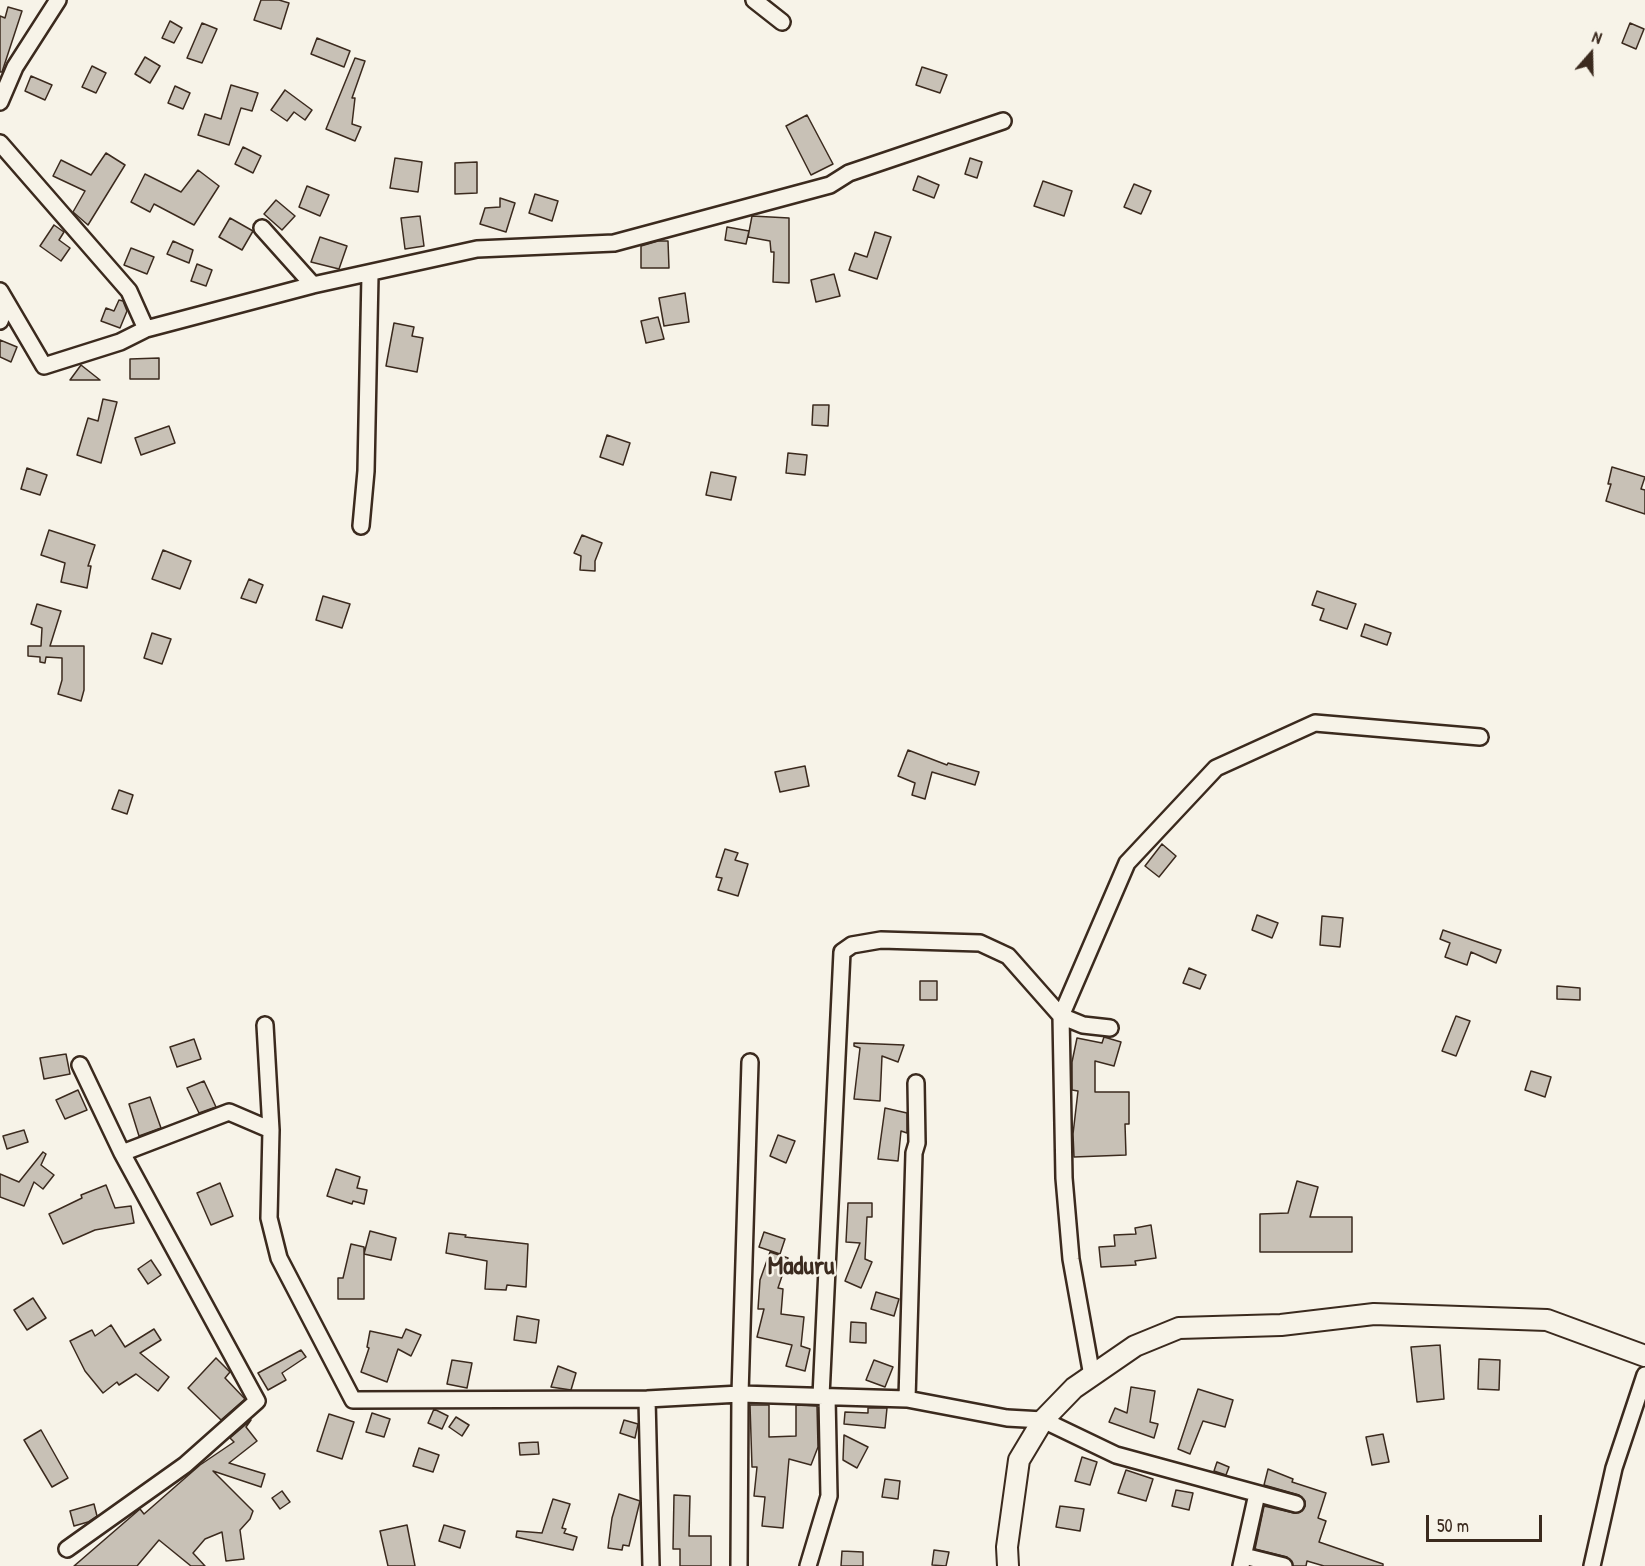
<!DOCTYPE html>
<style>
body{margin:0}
#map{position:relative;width:1645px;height:1566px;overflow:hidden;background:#f7f3e8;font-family:"Patrick Hand",sans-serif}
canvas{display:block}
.north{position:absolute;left:1561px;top:24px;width:60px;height:60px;-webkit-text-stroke:4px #f7f3e8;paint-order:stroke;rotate:20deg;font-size:16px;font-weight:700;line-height:24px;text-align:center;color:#3b2a1e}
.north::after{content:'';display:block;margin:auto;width:21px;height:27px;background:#3b2a1e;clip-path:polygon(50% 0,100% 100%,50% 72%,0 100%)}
.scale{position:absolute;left:1426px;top:1515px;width:116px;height:27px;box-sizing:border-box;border:3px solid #3b2a1e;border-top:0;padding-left:8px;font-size:18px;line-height:21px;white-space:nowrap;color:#3b2a1e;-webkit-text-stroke:4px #f7f3e8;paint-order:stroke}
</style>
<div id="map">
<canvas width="1645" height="1566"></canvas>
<div class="north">N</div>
<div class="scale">50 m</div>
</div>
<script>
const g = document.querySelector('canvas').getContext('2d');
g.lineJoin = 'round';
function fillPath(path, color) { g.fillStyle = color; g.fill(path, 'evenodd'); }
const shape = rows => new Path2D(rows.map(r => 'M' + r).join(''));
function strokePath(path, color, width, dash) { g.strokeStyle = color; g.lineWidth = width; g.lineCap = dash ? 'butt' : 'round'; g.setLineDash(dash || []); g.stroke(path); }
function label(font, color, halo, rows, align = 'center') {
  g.font = font + ' "Patrick Hand",sans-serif'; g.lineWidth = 5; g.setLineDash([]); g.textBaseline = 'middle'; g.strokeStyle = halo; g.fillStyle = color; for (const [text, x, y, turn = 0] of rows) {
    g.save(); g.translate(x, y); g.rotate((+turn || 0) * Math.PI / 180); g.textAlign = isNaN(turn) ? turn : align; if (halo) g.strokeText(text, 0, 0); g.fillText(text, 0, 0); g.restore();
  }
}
const building = shape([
 [261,0,279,0,289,3,281,29,254,20,261,0],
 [8,7,22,11,2,72,0,72,0,16,5,18,8,7],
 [170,21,182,28,174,43,162,38,170,21],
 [202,23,217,29,202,63,187,58,202,23],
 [1630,23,1644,29,1636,49,1622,43,1630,23],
 [317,38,350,51,344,67,311,54,317,38],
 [145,57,160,66,150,83,135,74,145,57],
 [355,58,365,61,352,98,355,98,352,124,361,127,355,141,326,129,355,58],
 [92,66,106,73,96,93,82,87,92,66],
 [922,67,947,75,940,93,916,85,922,67],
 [31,76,52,85,45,100,25,91,31,76],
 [231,85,258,93,252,111,241,108,229,145,198,135,205,114,221,119,231,85],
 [175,86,190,93,183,109,168,103,175,86],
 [285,90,312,110,305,120,294,112,287,121,271,110,285,90],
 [807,115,833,164,811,175,786,126,807,115],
 [243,147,261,156,253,173,235,164,243,147],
 [106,153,125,165,88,225,73,212,85,191,53,176,61,160,91,175,106,153],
 [395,158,422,162,418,192,390,188,395,158],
 [970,158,982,162,977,178,965,174,970,158],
 [477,162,477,193,455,194,455,163,477,162],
 [198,170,219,186,194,225,154,204,150,212,131,202,145,174,181,192,198,170],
 [918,176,939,185,934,198,913,190,918,176],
 [1043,181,1072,191,1064,216,1034,206,1043,181],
 [1134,184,1151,191,1141,214,1124,207,1134,184],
 [307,186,329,195,320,216,299,207,307,186],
 [535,194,558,201,552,221,529,213,535,194],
 [500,198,515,203,506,232,480,224,485,208,500,207,500,198],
 [276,200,295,216,282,230,264,214,276,200],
 [420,216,424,246,405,249,401,218,420,216],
 [752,216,789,218,789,283,773,282,774,252,771,252,770,241,748,237,752,216],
 [230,218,253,231,242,250,219,237,230,218],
 [54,225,64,232,59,240,70,248,61,261,40,246,54,225],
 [727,227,749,231,746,244,725,240,727,227],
 [875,232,891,237,877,279,849,270,855,253,867,257,875,232],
 [320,237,347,246,339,269,311,262,320,237],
 [173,241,193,250,189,263,167,254,173,241],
 [658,241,668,241,669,268,641,268,641,246,658,241],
 [131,248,154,257,147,274,124,265,131,248],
 [197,264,212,270,206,286,191,281,197,264],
 [834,274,840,296,816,302,811,280,834,274],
 [685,293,689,322,664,326,659,298,685,293],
 [119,300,123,301,127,311,120,328,101,321,106,308,114,311,119,300],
 [658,317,664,339,646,343,641,321,658,317],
 [394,323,414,327,412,336,423,338,417,372,386,366,394,323],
 [0,340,17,347,11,362,0,357,0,340],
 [159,358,159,379,130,379,130,359,159,358],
 [81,365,100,380,70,380,81,365],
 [103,399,117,402,101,463,77,455,88,418,98,421,103,399],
 [813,405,829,405,828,426,812,425,813,405],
 [169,426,175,443,141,455,135,438,169,426],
 [607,435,630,443,623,465,600,457,607,435],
 [788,453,807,455,805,475,786,473,788,453],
 [1612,467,1645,477,1641,489,1645,490,1645,514,1606,501,1611,484,1608,484,1612,467],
 [27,468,47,475,40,495,21,489,27,468],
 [711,472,736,477,731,500,706,495,711,472],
 [49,530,95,545,88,566,91,566,87,588,61,582,65,563,41,555,49,530],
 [582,535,602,543,595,561,595,571,580,570,581,556,574,553,582,535],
 [163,550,191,561,180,589,152,579,163,550],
 [249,579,263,585,256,603,241,598,249,579],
 [1317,591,1356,604,1347,629,1320,620,1324,609,1312,605,1317,591],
 [323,596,350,604,342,628,316,620,323,596],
 [37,604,61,611,50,646,84,646,84,690,81,701,58,694,62,680,62,658,46,657,45,663,40,662,40,657,28,656,28,646,41,646,42,628,31,624,37,604],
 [1365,624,1391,633,1387,645,1361,636,1365,624],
 [152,633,171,639,162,664,144,658,152,633],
 [908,750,947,765,948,763,979,772,975,785,932,772,925,799,912,795,915,783,898,776,908,750],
 [805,766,809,786,780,792,775,772,805,766],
 [119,790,133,795,127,814,112,809,119,790],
 [1162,844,1176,856,1159,877,1145,866,1162,844],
 [725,849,738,853,735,860,748,864,738,896,718,890,722,878,716,877,725,849],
 [1257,915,1278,923,1272,938,1252,930,1257,915],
 [1322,916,1343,918,1340,947,1320,945,1322,916],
 [1443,930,1501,950,1496,963,1471,952,1467,965,1445,957,1450,943,1440,939,1443,930],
 [1189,968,1206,975,1200,989,1183,983,1189,968],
 [920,981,937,981,937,1000,920,1000,920,981],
 [1557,986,1580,988,1580,1000,1557,999,1557,986],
 [1456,1016,1470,1021,1456,1056,1442,1051,1456,1016],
 [1104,1037,1121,1042,1114,1066,1095,1061,1095,1092,1129,1092,1129,1124,1125,1124,1126,1155,1074,1157,1073,1134,1078,1091,1072,1090,1072,1062,1077,1038,1102,1043,1104,1037],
 [194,1039,201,1059,177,1067,170,1047,194,1039],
 [854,1043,904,1045,898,1062,882,1056,880,1101,854,1099,860,1048,854,1046,854,1043],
 [66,1054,70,1074,44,1079,40,1058,66,1054],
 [1531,1071,1551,1077,1545,1097,1525,1090,1531,1071],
 [204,1081,216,1107,199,1113,187,1088,204,1081],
 [78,1090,87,1110,65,1119,56,1100,78,1090],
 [150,1097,161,1128,139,1136,129,1104,150,1097],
 [885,1108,907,1113,907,1133,901,1131,898,1161,878,1159,885,1108],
 [24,1130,28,1142,7,1149,3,1136,24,1130],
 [778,1135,795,1141,786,1163,770,1156,778,1135],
 [43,1152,46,1154,41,1165,54,1175,43,1189,34,1182,24,1206,0,1197,0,1174,19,1182,43,1152],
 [336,1169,360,1177,357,1188,367,1190,364,1204,353,1201,352,1204,327,1196,336,1169],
 [1297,1181,1318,1187,1310,1217,1352,1217,1352,1252,1260,1252,1260,1214,1288,1213,1297,1181],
 [220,1183,233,1216,211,1225,197,1193,220,1183],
 [106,1185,115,1208,131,1206,134,1223,95,1230,63,1244,49,1214,82,1198,81,1195,106,1185],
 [848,1203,872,1203,872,1217,867,1217,865,1259,872,1262,861,1288,845,1281,860,1243,846,1242,848,1203],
 [1151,1225,1156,1258,1135,1261,1136,1265,1101,1267,1099,1247,1115,1246,1114,1235,1136,1234,1135,1228,1151,1225],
 [370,1231,396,1238,391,1260,364,1254,370,1231],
 [764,1232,785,1239,780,1254,759,1247,764,1232],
 [449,1233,466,1235,465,1237,528,1244,526,1287,507,1285,506,1290,485,1289,487,1261,446,1253,449,1233],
 [351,1244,364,1247,364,1299,338,1299,338,1278,343,1278,351,1244],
 [770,1252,788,1258,778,1288,783,1289,781,1314,804,1317,801,1346,810,1349,805,1371,786,1366,792,1345,757,1337,764,1309,758,1309,760,1280,770,1252],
 [151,1260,161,1275,148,1284,138,1269,151,1260],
 [876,1292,899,1299,894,1316,871,1309,876,1292],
 [33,1298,46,1318,27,1330,14,1310,33,1298],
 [517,1316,539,1320,536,1343,514,1340,517,1316],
 [851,1322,866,1323,866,1343,850,1342,851,1322],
 [111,1325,125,1347,154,1329,161,1340,140,1353,169,1377,158,1391,136,1374,119,1385,117,1382,103,1393,85,1371,70,1341,92,1330,95,1336,111,1325],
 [406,1329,421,1335,411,1356,398,1349,387,1382,361,1372,369,1348,367,1347,370,1331,402,1338,406,1329],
 [1440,1345,1444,1399,1417,1402,1411,1347,1440,1345],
 [301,1350,306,1357,282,1373,286,1380,268,1390,258,1373,301,1350],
 [216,1358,230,1372,225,1378,245,1399,221,1420,188,1388,216,1358],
 [1479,1359,1500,1360,1499,1390,1478,1389,1479,1359],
 [452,1360,472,1363,467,1388,447,1384,452,1360],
 [874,1360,893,1367,885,1387,866,1380,874,1360],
 [558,1366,576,1373,571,1390,551,1387,558,1366],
 [1131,1387,1155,1391,1150,1422,1158,1424,1154,1438,1109,1422,1115,1408,1127,1413,1131,1387],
 [1198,1389,1233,1400,1225,1427,1203,1421,1190,1454,1178,1449,1198,1389],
 [750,1405,769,1405,769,1437,796,1436,796,1405,817,1406,818,1447,811,1465,789,1459,783,1528,762,1526,765,1497,754,1496,757,1467,752,1467,750,1405],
 [868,1408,887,1408,885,1428,844,1424,845,1412,868,1413,868,1408],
 [434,1409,448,1416,442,1429,428,1423,434,1409],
 [372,1413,390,1419,384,1437,366,1432,372,1413],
 [329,1414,354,1422,342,1459,317,1451,329,1414],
 [456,1417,469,1425,462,1436,449,1427,456,1417],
 [251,1420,246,1427,257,1441,229,1463,265,1474,261,1487,213,1471,253,1511,250,1519,240,1530,244,1559,226,1561,222,1532,205,1539,193,1553,205,1566,191,1566,159,1540,137,1566,74,1566,140,1509,144,1514,200,1465,234,1442,230,1438,251,1420],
 [624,1420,638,1424,635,1438,620,1433,624,1420],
 [41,1430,68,1478,52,1487,24,1440,41,1430],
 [1383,1434,1389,1462,1372,1465,1366,1437,1383,1434],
 [844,1435,868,1447,857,1468,843,1460,844,1435],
 [538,1442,539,1454,520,1455,519,1443,538,1442],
 [419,1448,439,1455,433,1472,413,1466,419,1448],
 [1082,1457,1097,1462,1090,1485,1075,1481,1082,1457],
 [1217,1462,1229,1467,1226,1475,1214,1471,1217,1462],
 [1268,1469,1293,1479,1292,1482,1326,1493,1318,1518,1326,1521,1319,1542,1383,1564,1383,1566,1324,1566,1307,1561,1306,1566,1293,1566,1287,1557,1255,1549,1264,1506,1294,1513,1302,1511,1305,1506,1305,1501,1299,1495,1264,1485,1268,1469],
 [1126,1470,1153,1479,1146,1501,1118,1493,1126,1470],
 [885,1479,900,1481,898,1499,882,1497,885,1479],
 [1176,1490,1193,1493,1189,1510,1172,1506,1176,1490],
 [282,1491,290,1502,280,1509,272,1498,282,1491],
 [619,1494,640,1501,629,1546,623,1545,622,1550,608,1548,612,1518,619,1494],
 [674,1495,690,1496,689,1536,711,1536,711,1566,680,1566,680,1549,673,1549,674,1495],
 [553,1499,570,1504,562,1528,566,1529,564,1533,577,1537,573,1550,516,1537,517,1531,542,1533,553,1499],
 [94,1504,97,1516,88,1522,74,1526,70,1511,94,1504],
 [1060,1506,1084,1509,1080,1531,1056,1527,1060,1506],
 [407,1525,415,1566,388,1566,380,1531,407,1525],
 [444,1525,465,1531,460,1548,439,1541,444,1525],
 [934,1550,949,1552,946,1566,932,1565,934,1550],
 [842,1551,863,1552,863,1566,841,1566,842,1551]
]);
fillPath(building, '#c8c1b6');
strokePath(building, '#3b2a1e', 1.5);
const minor = shape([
 [754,0,782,22],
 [0,102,15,67,58,0],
 [0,143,129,291,146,329],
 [262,228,313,285],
 [0,291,44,366,120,342,146,329,313,285,477,249,614,243,830,185,849,173,1003,121],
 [0,321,7,303],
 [361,526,366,471,370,275],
 [265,1025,271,1130,269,1218,279,1258,353,1400,647,1399,740,1394,907,1399,1007,1418,1043,1420,1116,1455,1296,1504],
 [122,1153,229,1112,271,1130],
 [1092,1376,1071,1259,1064,1178,1061,1016,1127,863,1216,768,1315,723,1480,737],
 [821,1396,842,952,852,945,881,940,980,943,1008,956,1061,1016,1083,1025,1110,1028],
 [647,1399,651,1566],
 [907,1399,914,1153,917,1143,916,1083],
 [67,1549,185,1465,257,1401,122,1153,80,1065],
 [1244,1556,1284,1566],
 [739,1566,740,1394,750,1062],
 [808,1566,829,1496,827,1397],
 [1241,1566,1257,1494],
 [1592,1566,1614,1468,1645,1375]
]);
const secondary = shape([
 [1008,1566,1007,1547,1019,1460,1043,1420,1074,1388,1135,1346,1179,1328,1281,1325,1374,1314,1547,1320,1645,1356]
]);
strokePath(minor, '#3b2a1e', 20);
strokePath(secondary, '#3b2a1e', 24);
strokePath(minor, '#f7f3e8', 15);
strokePath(secondary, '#f7f3e8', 20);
label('bold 26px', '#3b2a1e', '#f7f3e8', [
 ["Maduru",801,1267]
]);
</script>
